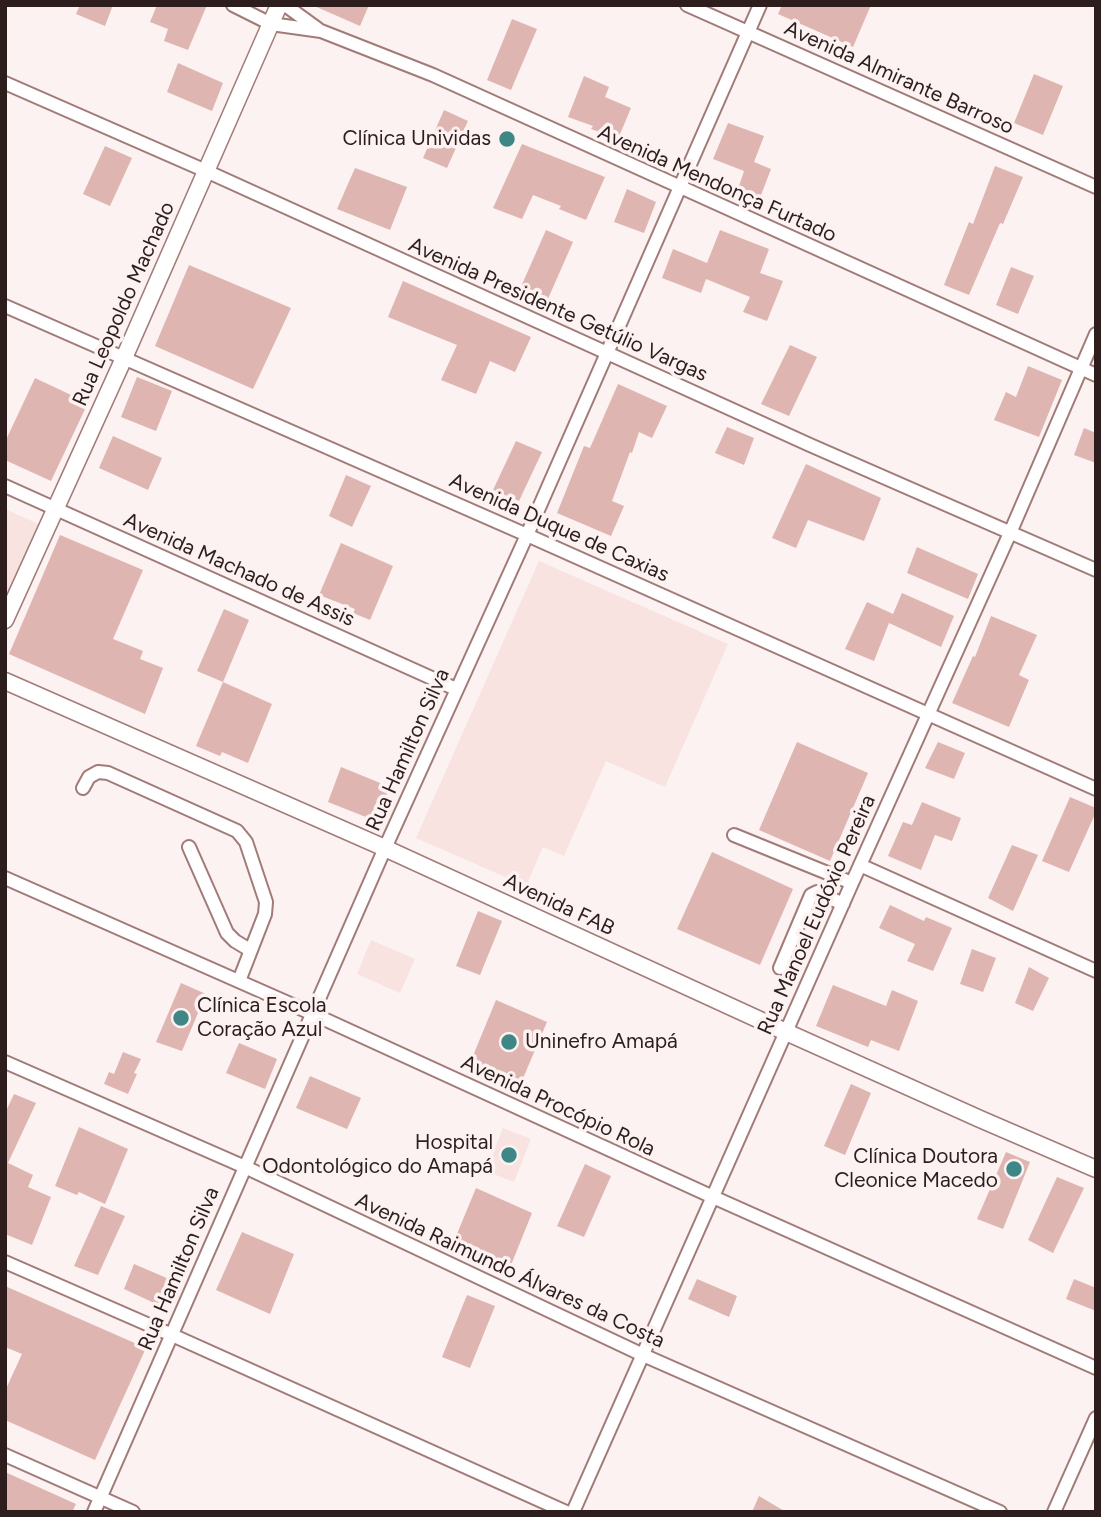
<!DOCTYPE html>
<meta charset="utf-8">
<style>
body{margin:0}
#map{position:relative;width:1101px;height:1517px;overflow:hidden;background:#fbf2f1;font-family:Figtree,sans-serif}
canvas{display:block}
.frame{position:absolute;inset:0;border:7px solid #2d1e1d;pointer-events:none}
</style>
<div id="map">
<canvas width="1101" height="1517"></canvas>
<div class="frame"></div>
</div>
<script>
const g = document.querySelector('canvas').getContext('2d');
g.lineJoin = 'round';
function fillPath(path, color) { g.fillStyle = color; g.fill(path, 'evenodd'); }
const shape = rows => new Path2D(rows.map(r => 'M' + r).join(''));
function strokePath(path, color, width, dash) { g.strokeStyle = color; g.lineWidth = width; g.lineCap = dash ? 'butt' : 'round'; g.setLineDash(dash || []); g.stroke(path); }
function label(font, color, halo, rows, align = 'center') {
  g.font = font + ' Figtree,sans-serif'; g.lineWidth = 7; g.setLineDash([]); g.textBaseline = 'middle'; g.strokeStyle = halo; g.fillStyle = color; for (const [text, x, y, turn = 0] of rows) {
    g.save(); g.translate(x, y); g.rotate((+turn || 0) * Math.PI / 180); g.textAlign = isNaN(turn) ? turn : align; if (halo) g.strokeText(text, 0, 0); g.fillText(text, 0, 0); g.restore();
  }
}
fillPath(shape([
 [5,509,43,526,5,611],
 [539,561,728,644,665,787,606,761,564,856,543,847,526,886,416,838],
 [371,940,415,959,400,993,357,974],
 [503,1128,531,1139,514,1182,486,1171]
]), '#f8e3e0');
fillPath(shape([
 [80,5,113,5,105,26,76,14],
 [157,5,207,5,188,50,164,41,168,29,150,22],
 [312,5,369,5,360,26],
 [782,5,871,5,853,47,778,14],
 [512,19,537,29,511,90,487,80],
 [178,63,223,83,212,111,167,92],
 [1034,74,1063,86,1043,135,1014,123],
 [584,76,609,87,605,97,631,108,618,139,591,129,593,126,568,117],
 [444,110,468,121,447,168,423,158],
 [728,123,764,136,754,162,771,169,758,203,736,195,744,171,713,159],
 [522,144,605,177,586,220,559,209,561,206,533,195,522,219,493,208],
 [105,146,132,158,110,206,83,194],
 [995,166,1023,177,1003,224,1000,223,969,295,944,285,969,222,973,224],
 [355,168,407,187,390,230,337,209],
 [627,189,656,202,644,233,614,222],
 [546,230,573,242,547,301,520,289],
 [720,230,769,249,760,273,783,281,767,321,743,312,750,297,706,279,701,293,662,278,673,249,707,263],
 [189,265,291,308,253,389,155,346],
 [1011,267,1034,276,1018,314,996,305],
 [403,281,531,337,515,372,490,361,476,394,441,380,457,345,388,317],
 [790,345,817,357,789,416,761,404],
 [1028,366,1062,380,1039,437,994,420,1006,392,1016,397],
 [137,377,172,391,156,431,121,417],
 [35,378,88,403,51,481,5,460,5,442],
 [618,384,667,406,652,438,639,432,632,453,630,452,612,501,624,506,611,536,557,513,584,446,590,448],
 [727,427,754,438,744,465,715,453],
 [1084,428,1096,433,1096,463,1074,455],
 [113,436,162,458,148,490,99,468],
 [516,441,542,452,519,501,493,490],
 [806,464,881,498,864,541,808,520,796,548,772,538],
 [346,475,371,486,352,527,329,516],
 [60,535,143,570,113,639,143,651,140,659,163,668,145,714,9,654],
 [341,543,393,566,370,620,353,613,355,609,319,595],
 [917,547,978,574,968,599,907,573],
 [902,593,954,616,941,647,889,623,874,661,845,649,867,602,893,614],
 [224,609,249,620,223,682,197,671],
 [991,616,1037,635,1019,675,1029,680,1009,727,952,703,973,656,975,657],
 [223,682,272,704,248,763,222,752,220,756,196,746],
 [797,742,868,773,830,861,759,830],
 [938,742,965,753,954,779,925,768],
 [341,767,390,787,376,821,328,802],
 [1070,797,1096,808,1096,812,1069,872,1042,861],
 [922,802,961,818,952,841,935,835,921,870,888,856,903,822,912,825],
 [1012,845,1038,855,1013,911,988,898],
 [712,852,793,889,760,965,677,929],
 [890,905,924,921,926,917,952,928,933,971,907,961,915,944,879,928],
 [478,911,502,921,480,975,456,966],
 [972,949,996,958,983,992,960,984],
 [1029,967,1049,978,1033,1011,1015,1003],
 [181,983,206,994,182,1051,156,1042],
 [833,985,886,1006,892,990,918,1001,899,1051,871,1040,868,1047,816,1026],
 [496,1000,547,1022,521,1083,470,1063],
 [239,1043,277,1059,265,1089,226,1073],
 [123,1052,141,1059,134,1073,137,1074,128,1094,104,1084,109,1072,114,1074],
 [310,1076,361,1098,347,1129,296,1108],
 [851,1084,871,1093,845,1155,824,1146],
 [14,1094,36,1103,8,1163,33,1175,28,1187,51,1197,32,1245,5,1234,5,1113],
 [79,1127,128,1149,105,1204,79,1192,77,1195,55,1186],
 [1006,1152,1030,1162,1003,1229,977,1219],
 [585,1164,611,1176,584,1237,557,1226],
 [1057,1177,1084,1188,1053,1253,1028,1240],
 [476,1188,532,1213,509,1270,452,1246],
 [101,1206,125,1216,98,1275,74,1266],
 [242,1232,294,1254,270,1314,216,1290],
 [134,1264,176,1282,165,1308,124,1289],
 [697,1279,737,1296,729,1317,688,1299],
 [1074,1279,1096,1288,1096,1311,1066,1299],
 [5,1286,146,1348,95,1460,5,1420,5,1391,22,1354,5,1347],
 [467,1295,495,1306,470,1368,442,1357],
 [5,1472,76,1504,72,1512,5,1512],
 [759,1496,786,1512,752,1512]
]), '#dfb5b1');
const minor = shape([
 [233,5,271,24,321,31,433,75,1096,375],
 [285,5,318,29],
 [687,5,1096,187],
 [5,83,206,171,810,445,1096,570],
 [5,306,527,535,1096,789],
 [5,486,456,689],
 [83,788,89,777,98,772,108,773,237,831,246,842,266,902,265,914,239,981],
 [734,835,852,883],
 [189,847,227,933,235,941,250,950],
 [860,865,1096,971],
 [5,878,313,1014,713,1197,1096,1368],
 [780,968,811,895,817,892,843,904],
 [5,1062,245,1167,643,1355,1000,1512],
 [5,1262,172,1335,566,1512],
 [5,1455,133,1512],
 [94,1512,385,848,527,535,760,5],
 [573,1512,852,883,1010,533,1096,334],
 [1054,1512,1096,1418]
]);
const major = shape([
 [5,620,124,358,279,5],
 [5,681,378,845,786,1032,980,1119,1096,1169]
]);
strokePath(minor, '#a27b78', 16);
strokePath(major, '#a27b78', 19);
strokePath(minor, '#fff', 12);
strokePath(major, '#fff', 16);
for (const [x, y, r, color] of [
 [507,139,9,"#3f8787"],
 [181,1018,9,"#3f8787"],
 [509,1042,9,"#3f8787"],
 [509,1155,9,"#3f8787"],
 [1014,1169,9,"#3f8787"]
]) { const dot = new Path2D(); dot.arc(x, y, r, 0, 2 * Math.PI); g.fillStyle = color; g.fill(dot); strokePath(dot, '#fbf2f1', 2.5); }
label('21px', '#2d1e1d', '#fbf2f1', [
 ["Avenida Almirante Barroso",899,78,24],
 ["Avenida Mendonça Furtado",717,184,24],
 ["Rua Leopoldo Machado",124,304,-66],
 ["Avenida Presidente Getúlio Vargas",558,310,24],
 ["Avenida Duque de Caxias",559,528,24],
 ["Avenida Machado de Assis",239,570,24],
 ["Rua Hamilton Silva",408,750,-66],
 ["Avenida FAB",559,905,25],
 ["Rua Manoel Eudóxio Pereira",817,915,-66],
 ["Avenida Procópio Rola",558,1106,25],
 ["Rua Hamilton Silva",179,1269,-67],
 ["Avenida Raimundo Álvares da Costa",510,1271,25]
]);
label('21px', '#2d1e1d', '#fbf2f1', [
 ["Clínica Unividas",491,139],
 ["Clínica Escola",197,1006,"left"],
 ["Coração Azul",197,1030,"left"],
 ["Uninefro Amapá",525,1042,"left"],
 ["Hospital",493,1143],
 ["Odontológico do Amapá",493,1167],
 ["Clínica Doutora",998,1157],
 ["Cleonice Macedo",998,1181]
], 'right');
</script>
